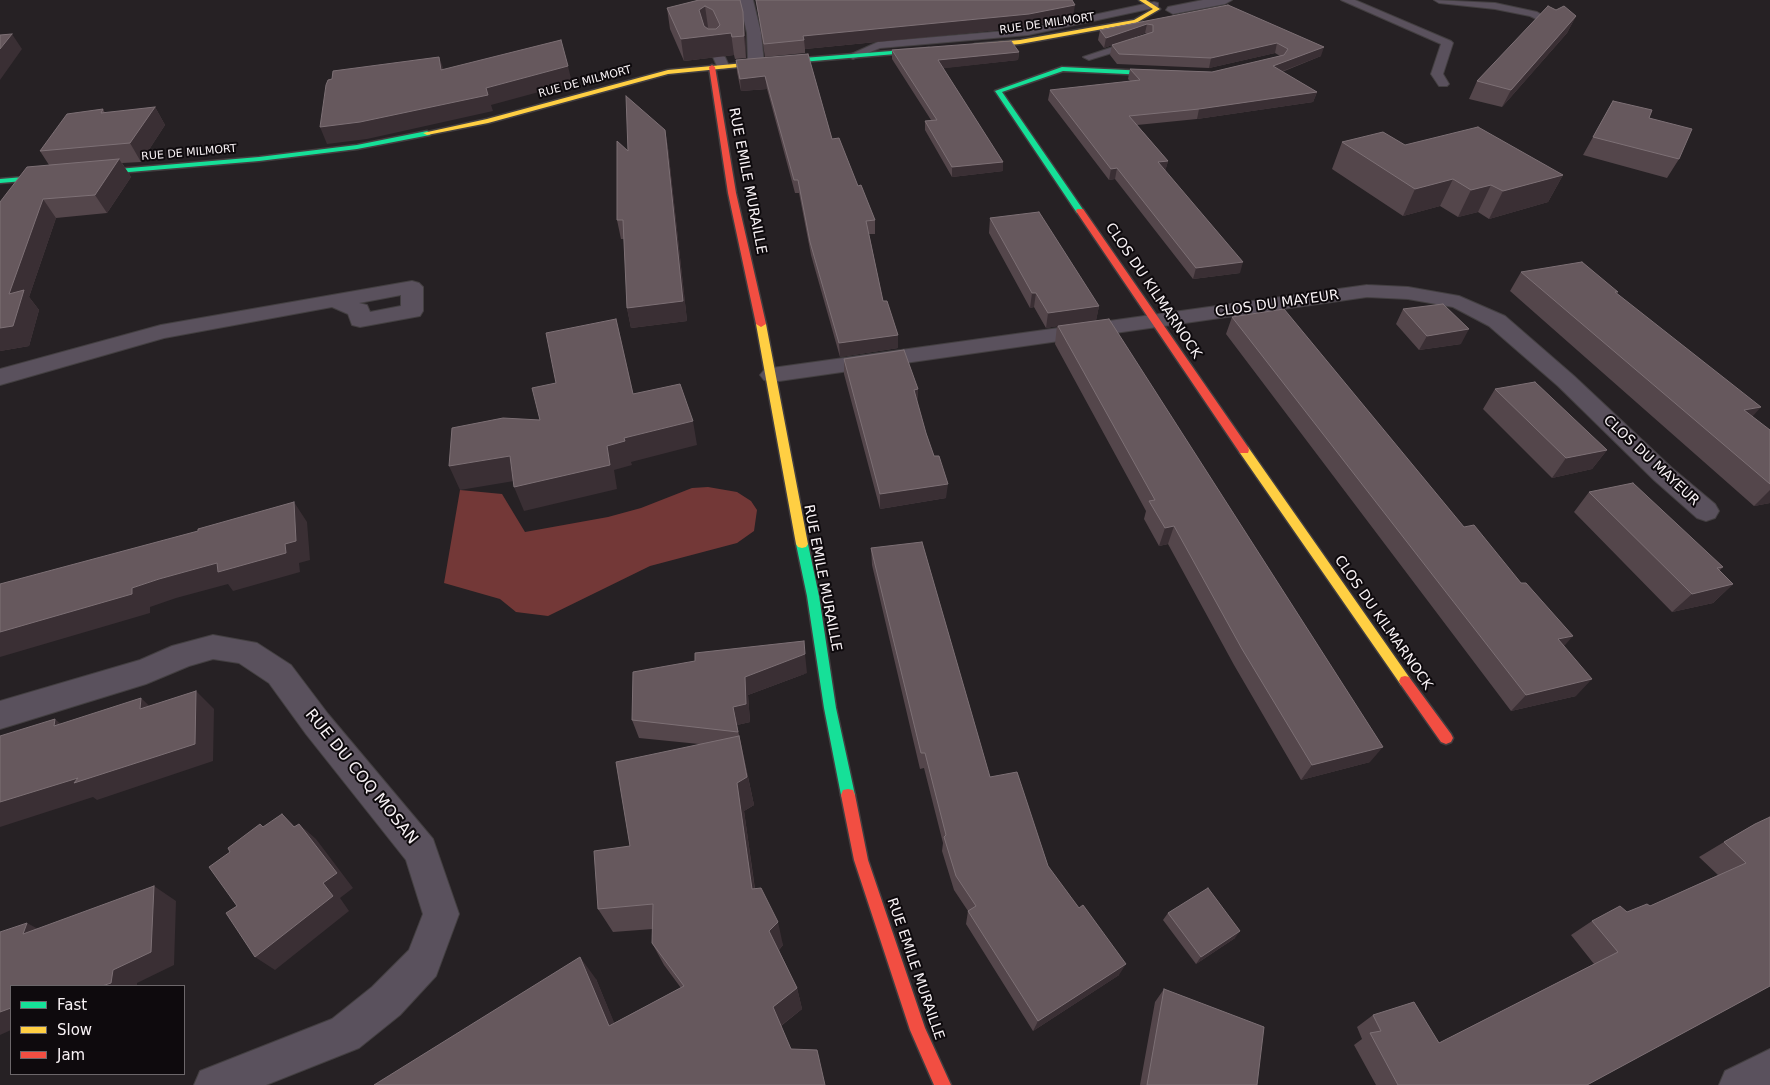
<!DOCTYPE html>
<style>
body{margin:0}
#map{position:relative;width:1770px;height:1085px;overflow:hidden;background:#262124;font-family:"DejaVu Sans",sans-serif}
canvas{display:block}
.legend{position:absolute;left:10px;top:985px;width:175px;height:90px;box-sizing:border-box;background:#0e0a0d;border:1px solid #6c676a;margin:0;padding:6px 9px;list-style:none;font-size:15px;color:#f8f2f5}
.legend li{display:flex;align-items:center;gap:10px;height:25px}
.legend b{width:25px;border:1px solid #6c676a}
</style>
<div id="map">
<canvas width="1770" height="1085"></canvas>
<ul class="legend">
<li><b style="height:6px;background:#16e098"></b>Fast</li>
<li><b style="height:6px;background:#ffcf43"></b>Slow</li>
<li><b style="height:6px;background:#f24e42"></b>Jam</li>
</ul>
</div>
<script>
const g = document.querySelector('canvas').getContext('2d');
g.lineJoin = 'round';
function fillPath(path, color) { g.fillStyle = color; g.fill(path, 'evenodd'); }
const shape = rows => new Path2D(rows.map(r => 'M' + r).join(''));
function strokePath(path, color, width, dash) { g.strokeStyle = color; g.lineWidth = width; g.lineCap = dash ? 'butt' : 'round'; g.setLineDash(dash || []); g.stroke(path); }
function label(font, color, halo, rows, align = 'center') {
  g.font = font + ' "DejaVu Sans",sans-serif'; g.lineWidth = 4; g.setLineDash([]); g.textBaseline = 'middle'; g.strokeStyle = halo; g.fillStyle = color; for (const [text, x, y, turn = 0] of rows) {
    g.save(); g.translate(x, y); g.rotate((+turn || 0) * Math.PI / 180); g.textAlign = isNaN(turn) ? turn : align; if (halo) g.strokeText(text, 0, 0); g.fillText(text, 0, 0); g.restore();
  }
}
fillPath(shape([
 [708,487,737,492,751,501,757,510,754,531,737,543,650,566,548,616,516,612,500,599,444,583,460,490,502,494,525,532,608,517,641,508,692,488]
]), '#733837');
const lane = shape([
 [1341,0,1355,0,1451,41,1453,43,1443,74,1449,84,1447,86,1439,86,1431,74,1441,44,1341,0],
 [1434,0,1495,3,1537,12,1554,22,1549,25,1530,16,1495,9,1439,3,1434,0],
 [1154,2,1158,3,1158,7,1028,35,880,48,853,59,847,56,878,42,1028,29,1154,2],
 [1137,39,1141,40,1141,44,1089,60,1083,57,1137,39],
 [719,54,725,57,729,66,727,68,723,69,717,66,713,57,719,54]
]);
const street = shape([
 [739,0,753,0,761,33,764,63,762,66,756,68,748,63,747,33,739,0],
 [1203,0,1232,0,1225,4,1173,14,1166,10,1168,7,1203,0],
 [412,281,419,283,423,287,423,311,420,316,360,327,352,325,348,314,332,307,164,338,0,385,0,369,161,325,412,281],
 [401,295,401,306,370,312,367,305,359,303,401,295],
 [1367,285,1408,287,1459,296,1505,316,1574,376,1672,468,1715,504,1719,511,1715,518,1706,521,1697,518,1654,480,1558,386,1489,326,1453,307,1408,299,1367,297,772,382,764,380,760,375,764,370,772,368,1367,285],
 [213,635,257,643,291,665,328,714,433,839,459,914,436,976,400,1015,359,1048,266,1085,194,1085,200,1071,332,1019,372,987,409,950,423,914,406,860,306,734,269,683,239,663,213,659,189,666,146,684,0,729,0,701,140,660,172,646,213,635],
 [1770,1049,1770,1085,1719,1085,1725,1071,1770,1049]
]);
const fast = shape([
 [929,48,931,49,931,51,778,64,775,62,778,60,929,48],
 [1062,67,1168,72,1171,74,1168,76,1063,71,1002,92,1084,211,1080,213,1077,213,995,91,1062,67],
 [427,131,431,133,430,135,357,149,259,161,0,183,0,179,259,157,357,145,427,131],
 [802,540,806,541,808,544,819,596,836,708,855,795,853,800,848,801,843,800,841,795,824,708,807,596,796,544,798,541,802,540]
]);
const slow = shape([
 [1139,0,1146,0,1160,9,1136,23,1020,44,975,48,972,46,975,44,1020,40,1134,20,1153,9,1139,0],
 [778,60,781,62,780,63,668,74,488,123,427,135,423,133,487,119,668,70,778,60],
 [761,321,766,324,808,544,806,547,802,548,798,547,796,544,756,324,761,321],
 [1244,446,1248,447,1409,677,1411,681,1409,685,1405,686,1401,685,1240,453,1239,450,1244,446]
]);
const jam = shape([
 [712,65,715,67,736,193,766,324,761,327,756,324,728,193,709,67,712,65],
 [1077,209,1083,209,1248,447,1249,450,1248,453,1240,453,1076,211,1077,209],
 [1405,676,1409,677,1451,734,1453,738,1451,742,1446,744,1441,742,1401,685,1399,681,1401,677,1405,676],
 [848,789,853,790,855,795,868,860,925,1028,951,1085,934,1085,910,1030,854,860,841,795,843,790,848,789]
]);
strokePath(lane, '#433f41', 2);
strokePath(street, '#433f41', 2);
strokePath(fast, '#433f41', 3);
strokePath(slow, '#433f41', 3);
strokePath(jam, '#433f41', 3);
fillPath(lane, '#5a515d');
fillPath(street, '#5a515d');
fillPath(fast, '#16e098');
fillPath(slow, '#ffcf43');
fillPath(jam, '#f24e42');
fillPath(shape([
 [699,0,745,33,746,58,735,59,734,55,684,61,670,29,667,8],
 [756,0,1072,0,1073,17,1028,27,805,49,805,53,765,57],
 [1228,5,1321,56,1282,72,1317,92,1313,102,1197,119,1137,125,1168,161,1165,171,1240,273,1193,279,1115,179,1109,180,1048,100,1050,90,1130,81,1128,79,1130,69,1212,72,1280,56,1275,53,1209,68,1117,64,1110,55,1112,45,1147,34,1145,33,1104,48,1098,40,1100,30],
 [1576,16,1567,33,1502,107,1469,99,1477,81],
 [892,50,1019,52,1018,60,943,68,1003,162,1003,171,952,177,925,130,925,121,931,120,892,59],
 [808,54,832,139,858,186,875,220,875,234,869,234,883,301,898,335,898,348,840,357,811,255,799,193,795,193,767,89,741,91,737,72,736,60],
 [1613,101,1649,118,1679,159,1667,178,1583,155],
 [155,107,165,125,141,162,122,163,131,177,107,213,56,218,29,297,39,310,29,346,0,351,0,202,49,165,40,151,103,109,105,113],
 [665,130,668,148,687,321,631,328,627,308,624,239,621,239,617,220,628,151],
 [1342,142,1405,145,1563,175,1548,202,1489,219,1478,212,1458,217,1440,206,1403,216,1332,169],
 [990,218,1099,306,1096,320,1370,762,1301,780,1234,665,1168,544,1159,546,1144,519,1146,511,1055,344,1057,326,1046,328,1034,307,1030,308,989,233],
 [1521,272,1617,294,1752,417,1770,430,1770,503,1754,506,1510,291],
 [1403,309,1461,344,1419,350,1396,324],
 [1232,317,1464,527,1564,646,1576,696,1511,711,1226,334],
 [844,359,918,389,917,402,926,433,934,456,946,498,880,509,844,374],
 [1495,389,1607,450,1592,469,1552,478,1483,409],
 [1589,492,1723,567,1719,571,1733,584,1713,603,1672,612,1574,512],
 [871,548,990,777,1119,975,1033,1031,966,924,968,911,954,890,942,851,943,843,924,768,920,769,872,565],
 [807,673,748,695,750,722,737,725,754,805,744,811,755,889,783,945,779,950,797,988,802,1009,781,1026,374,1085,596,979,614,1023,681,988,664,965,652,943,653,929,613,932,598,909,630,846,699,744,639,738,632,720],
 [1755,824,1770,986,1587,1085,1376,1085,1354,1045,1362,1039,1357,1027,1373,1015,1439,1043,1594,964,1571,935,1592,921,1650,906,1718,875,1699,857,1724,842],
 [1168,913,1235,938,1196,964,1163,920],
 [1164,989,1257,1085,1140,1085,1155,1002]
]), '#54464b');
fillPath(shape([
 [1075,5,1073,17,1028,27,805,49,804,40,803,36],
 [705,6,708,27,702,31,699,10],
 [743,12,745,33,746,58,744,36],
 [1576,16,1567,33,1502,107,1511,90],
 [1147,24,1145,33,1104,48,1106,38],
 [731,33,734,55,684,61,681,39],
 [12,34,22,49,0,80,0,49],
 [1277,43,1275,53,1209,68,1211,58],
 [1324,47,1321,56,1270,76,1273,66],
 [1019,52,1018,60,938,69,938,60],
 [439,57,445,73,441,70],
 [568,66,572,83,491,105,493,111,367,139,327,144,320,127,486,88],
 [765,76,767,89,741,91,740,79],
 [1317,92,1313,102,1197,119,1199,109],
 [155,107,165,125,141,162,130,143],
 [665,130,668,148,687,321,631,328,627,308],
 [119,159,131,177,107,213,95,195],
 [1168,161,1165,172,1158,162],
 [1003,162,1003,171,952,177,952,167],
 [1117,168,1115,179,1109,180,1111,169],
 [1563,175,1548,202,1489,219,1503,191],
 [1453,179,1440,206,1403,216,1415,189],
 [1491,185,1478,212,1458,217,1471,190],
 [43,199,56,218,29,297,39,310,29,346,0,351,0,328,9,294],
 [1243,262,1240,273,1193,279,1196,268],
 [1032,293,1036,293,1034,307,1030,308],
 [1099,306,1096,321,1046,328,1048,313],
 [616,319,622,343,639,418,633,394],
 [1469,329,1461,344,1419,350,1427,336],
 [898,335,898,348,840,357,839,343],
 [918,389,917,404,914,390],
 [1761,407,1744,426,1744,410],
 [693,421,697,445,631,462,632,465,614,470,617,489,524,511,514,487,607,446,624,438],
 [1607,450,1592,469,1552,478,1566,458],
 [510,456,520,480,460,490,449,466],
 [948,484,946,498,880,509,880,494],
 [1770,490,1770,503,1754,506],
 [294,502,307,522,310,560,299,563,300,572,233,591,228,584,176,598,150,607,150,613,0,657,0,632,159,579,285,544],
 [1174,526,1168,544,1159,546,1165,528],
 [1733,584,1713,603,1672,612,1692,594],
 [1573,636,1558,653,1558,639],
 [805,654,807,673,748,695,750,722,737,725,742,749,733,707,745,677],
 [1592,679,1576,696,1511,711,1526,695],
 [196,691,214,709,213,761,97,800,93,797,0,827,0,802],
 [141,698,160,716,140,709],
 [55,719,76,737,54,726],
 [739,736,754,805,744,811,758,913,752,889,737,783],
 [1383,747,1370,762,1301,780,1312,765],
 [282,814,299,830,294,827],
 [299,824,316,839,353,888,340,898,349,911,275,970,255,957,323,883],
 [154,886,176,901,174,965,137,983,137,986,102,986,113,970],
 [778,922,783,945,775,954,769,931],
 [27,923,53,937,23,934],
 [1240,931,1235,938,1196,964,1201,957],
 [580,957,596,979,624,1046,609,1026],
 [1126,964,1119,975,1033,1031,1038,1021],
 [797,988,802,1009,779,1027,773,1007],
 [11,1008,11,1030,0,1035,0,1012]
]), '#3a2f34');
const building = shape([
 [699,0,740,0,743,12,744,36,732,37,731,33,681,39,667,8,699,0],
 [705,6,713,10,720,25,716,29,708,29,704,26,699,10,705,6],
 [756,0,1072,0,1075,5,1029,14,803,36,804,40,764,44,756,0],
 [1228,5,1324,47,1273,66,1317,92,1199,109,1129,116,1168,161,1158,162,1243,262,1196,268,1117,168,1111,169,1050,90,1140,80,1130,69,1212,72,1284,55,1288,49,1277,43,1211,58,1119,54,1112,45,1153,32,1153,25,1147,24,1106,38,1100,30,1228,5],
 [1548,6,1556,10,1564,6,1576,16,1511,90,1477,81,1548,6],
 [12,34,0,49,0,35,12,34],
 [561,40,568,66,486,88,488,95,360,122,320,127,326,85,328,80,332,79,333,71,439,57,441,70,561,40],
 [1011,41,1019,52,938,60,1003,162,952,167,925,121,937,120,892,50,1011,41],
 [808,54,832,139,839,138,858,186,861,185,875,220,866,221,883,301,887,301,898,335,839,343,810,242,798,180,794,180,765,76,740,79,736,60,808,54],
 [626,96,665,130,683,301,627,308,623,220,617,220,617,141,628,151,626,96],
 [1613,101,1652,110,1649,118,1692,129,1679,159,1593,137,1613,101],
 [155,107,130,143,40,151,67,114,103,109,101,113,155,107],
 [1478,127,1563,175,1503,191,1491,185,1471,190,1453,179,1415,189,1342,142,1383,132,1405,145,1478,127],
 [119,159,95,195,43,199,9,294,24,290,13,326,0,328,0,202,27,167,119,159],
 [1039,212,1099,306,1048,313,1036,293,1032,293,990,218,1039,212],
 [1582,262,1618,292,1615,292,1761,407,1744,410,1770,430,1770,484,1521,272,1582,262],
 [1443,304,1469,329,1427,336,1403,309,1443,304],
 [1284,309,1464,527,1474,525,1521,583,1526,583,1573,636,1558,639,1592,679,1526,695,1232,317,1284,309],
 [616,319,633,394,680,384,693,421,624,438,625,441,607,446,610,465,514,487,510,456,449,466,452,428,503,418,540,420,532,388,556,383,546,333,616,319],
 [1109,319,1383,747,1312,765,1242,649,1174,526,1165,528,1149,501,1155,500,1058,326,1109,319],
 [904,350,918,389,914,390,926,433,934,456,939,456,948,484,880,494,844,359,904,350],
 [1535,382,1607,450,1566,458,1495,389,1535,382],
 [1633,483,1723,567,1717,568,1733,584,1692,594,1589,492,1633,483],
 [294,502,296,541,285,544,286,553,218,572,217,563,159,579,132,588,132,594,0,632,0,584,198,531,198,529,294,502],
 [922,542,990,777,1017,772,1048,866,1079,908,1083,905,1126,964,1038,1021,968,911,976,906,956,876,944,837,946,835,925,753,921,753,871,548,922,542],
 [804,641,805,654,745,677,746,704,733,707,738,732,632,720,633,672,695,661,695,653,804,641],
 [196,691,195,744,74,783,78,778,0,802,0,736,55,719,54,726,141,698,140,709,196,691],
 [739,736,747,777,737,783,752,889,761,888,778,922,769,931,797,988,773,1007,791,1049,817,1050,825,1085,374,1085,580,957,609,1026,684,986,652,943,653,904,598,909,594,851,630,846,616,762,739,736],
 [282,814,294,827,299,824,337,873,323,883,333,896,255,957,226,913,237,906,209,867,230,852,228,848,260,824,263,827,282,814],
 [1770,817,1770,986,1587,1085,1398,1085,1370,1033,1381,1031,1373,1015,1414,1002,1439,1043,1618,952,1592,921,1620,906,1627,912,1647,904,1650,906,1746,863,1724,842,1755,824,1770,817],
 [154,886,151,952,113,970,111,983,102,986,11,986,11,1008,0,1012,0,932,27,923,23,934,154,886],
 [1208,888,1240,931,1201,957,1168,913,1208,888],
 [1164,989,1264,1027,1257,1085,1147,1085,1164,989]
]);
fillPath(building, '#66585d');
strokePath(building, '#7d7075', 1);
label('11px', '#f8f2f5', '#0e0a0d', [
 ["RUE DE MILMORT",1047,24,-8],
 ["RUE DE MILMORT",585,82,-15],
 ["RUE DE MILMORT",189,153,-5]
]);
label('14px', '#f8f2f5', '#0e0a0d', [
 ["RUE EMILE MURAILLE",747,181,79],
 ["CLOS DU KILMARNOCK",1153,291,56],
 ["CLOS DU MAYEUR",1277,304,-8],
 ["CLOS DU MAYEUR",1651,461,43],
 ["RUE EMILE MURAILLE",822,578,79],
 ["CLOS DU KILMARNOCK",1383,623,55],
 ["RUE EMILE MURAILLE",915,969,71]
]);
label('16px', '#f8f2f5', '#0e0a0d', [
 ["RUE DU COQ MOSAN",361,777,51]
]);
</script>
